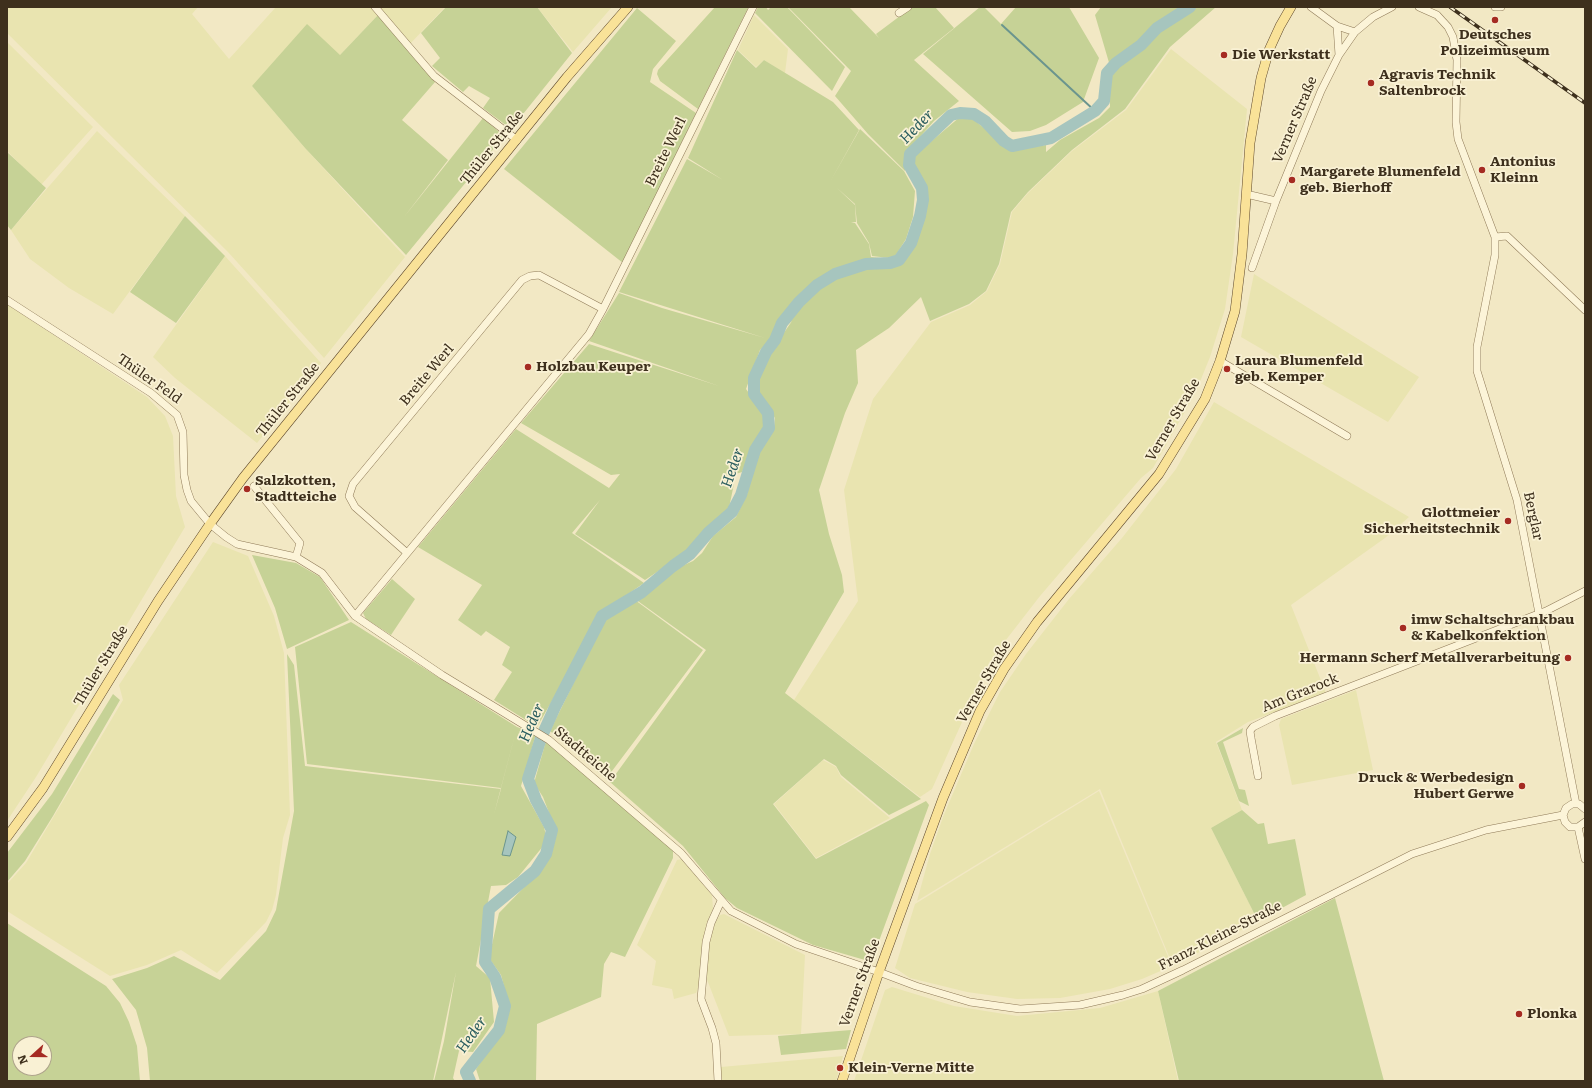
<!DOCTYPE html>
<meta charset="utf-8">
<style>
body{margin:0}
#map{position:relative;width:1592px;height:1088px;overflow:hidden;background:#f2e8c4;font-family:Literata,serif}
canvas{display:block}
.frame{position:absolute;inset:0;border:8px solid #3e301d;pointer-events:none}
.north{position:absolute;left:12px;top:1036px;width:40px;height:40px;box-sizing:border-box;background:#f9f1d4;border:1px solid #aea48b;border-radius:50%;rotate:249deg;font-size:11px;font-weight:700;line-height:16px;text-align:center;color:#3e301d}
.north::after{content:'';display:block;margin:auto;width:14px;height:18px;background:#a52b22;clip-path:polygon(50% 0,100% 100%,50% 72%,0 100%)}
</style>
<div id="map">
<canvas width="1592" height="1088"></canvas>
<div class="frame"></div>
<div class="north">N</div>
</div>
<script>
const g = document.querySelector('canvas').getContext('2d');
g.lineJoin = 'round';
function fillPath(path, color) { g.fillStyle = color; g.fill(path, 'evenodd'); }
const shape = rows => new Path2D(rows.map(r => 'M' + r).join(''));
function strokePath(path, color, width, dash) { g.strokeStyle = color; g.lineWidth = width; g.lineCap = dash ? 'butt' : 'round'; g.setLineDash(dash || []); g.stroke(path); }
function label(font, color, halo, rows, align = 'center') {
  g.font = font + ' Literata,serif'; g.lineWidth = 3.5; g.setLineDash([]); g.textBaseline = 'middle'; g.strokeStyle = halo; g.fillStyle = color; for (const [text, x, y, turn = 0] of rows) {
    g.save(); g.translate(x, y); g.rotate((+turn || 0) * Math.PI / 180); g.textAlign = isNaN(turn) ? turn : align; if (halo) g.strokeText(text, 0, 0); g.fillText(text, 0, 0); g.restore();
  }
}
fillPath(shape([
 [7,7,198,7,192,14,229,59,276,7,371,7,378,15,340,55,252,86,305,148,405,257,324,358,228,252,7,33],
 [379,7,445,7,409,45],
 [537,7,612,7,573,52],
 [754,15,788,49,785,73,764,60,756,67,738,50],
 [7,42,93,127,41,185,7,151],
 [1171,49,1247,109,1233,254,1225,309,1210,357,1195,394,1153,468,1141,478,1040,596,1002,645,971,702,932,789,920,797,794,700,858,601,844,490,873,399,931,322,970,305,987,291,1000,264,1012,212,1028,193,1072,151,1126,110],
 [97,131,185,216,113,314,69,288,30,259,11,230],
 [225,256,321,363,257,443,175,378,153,357],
 [1254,274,1419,377,1388,422,1241,337],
 [7,304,147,397,165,416,173,436,176,496,185,527,36,777,7,821],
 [1214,402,1409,517,1385,538,1291,605,1326,693,1248,722,1216,742,1242,810,1211,828,1258,921,1173,966,1100,789,917,901,930,854,943,817,974,744,1000,692,1026,654,1069,599,1122,538,1176,469],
 [213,542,248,556,274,616,284,653,290,815,283,838,276,895,272,910,266,922,217,973,181,950,147,965,110,976,7,911,7,884,26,863,123,700,119,685],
 [1356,690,1373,770,1292,785,1279,725,1281,719],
 [823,760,836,767,841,777,890,818,816,858,774,804],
 [1099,791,1172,966,1142,979,1110,989,1060,998,1017,999,967,992,910,978,895,968,915,904],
 [682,859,712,895,713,909,707,922,703,941,699,986,696,993,674,999,672,989,652,985,656,961,637,945,677,860],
 [724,914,805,955,801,1034,729,1036,706,977,709,941,714,924,720,915],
 [892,987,954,1006,1017,1016,1100,1008,1158,991,1178,1081,854,1081,885,990],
 [843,1056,836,1081,721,1081,721,1067]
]), '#e9e4b0');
fillPath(shape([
 [446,7,537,7,572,53,511,129,483,108,490,98,469,86,463,92,432,66,440,58,421,33],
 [715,7,748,8,698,109,660,81,657,74,658,70],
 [758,7,766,7,768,10,771,7,787,7,845,67,832,91,755,13],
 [788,7,849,7,879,38,876,34,912,7,935,7,954,28,914,60,959,101,934,121,905,154,905,171,868,134,835,96,851,71],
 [980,7,984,7,1001,24,1016,7,1069,7,1099,58,1083,102,1046,125,1030,131,1012,132,923,54],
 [1101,7,1187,7,1157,25,1139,43,1110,66,1095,15],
 [1193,7,1216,7,1170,47,1125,109,1072,150,1028,192,1011,212,999,264,986,291,969,304,930,321,921,297,889,328,856,350,858,383,845,413,819,490,829,534,842,575,844,592,785,693,921,799,889,815,841,775,836,766,824,759,773,804,816,859,926,801,929,805,872,960,865,960,813,945,737,908,725,898,683,846,610,782,706,650,635,599,642,596,675,569,693,561,702,553,713,536,736,517,747,494,758,452,774,428,775,418,758,393,758,379,768,356,792,321,760,350,746,389,762,411,765,424,753,445,742,472,736,474,729,508,708,528,690,550,645,580,575,534,600,500,572,533,644,583,596,616,568,673,537,727,494,700,512,672,502,665,510,647,486,631,481,636,458,620,482,585,418,547,516,429,609,488,620,474,611,475,521,423,589,344,719,386,589,341,619,293,662,308,765,338,619,292,687,159,723,180,688,158,737,50,756,68,764,60,833,102,859,130,830,182,860,129,904,171,915,191,913,217,906,239,896,255,889,258,872,256,869,243,857,223,855,204,837,188,855,205,856,222,851,222,855,223,869,244,871,257,889,259,889,266,875,268,891,267,901,263,914,245,924,219,926,188,919,173,913,165,914,156,961,116,973,119,1011,150,1046,145,1046,152,1060,140,1099,118,1110,107,1110,88,1112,75,1119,66,1144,47,1160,30,1192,10],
 [637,8,676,41,653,69,650,82,696,113,623,263,504,169],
 [378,15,435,82,402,120,448,160,404,217,483,118,504,136,406,255,305,148,252,86,307,24,340,55],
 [7,152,46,188,11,230,7,225],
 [185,216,225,256,176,323,130,292],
 [252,555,296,563,320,577,349,620,287,649,275,608],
 [392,579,415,599,391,635,366,619,363,613],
 [635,600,703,650,606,779,550,731,605,619],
 [351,622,517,727,501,788,307,764,295,647],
 [287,654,294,665,305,766,501,789,494,814,517,727,536,734,521,786,544,827,546,836,544,845,518,877,506,885,491,886,476,966,490,978,494,1022,473,1052,459,1051,453,1078,455,1081,434,1081,444,1041,456,972,433,1081,150,1081,147,1048,136,1010,112,979,147,968,174,956,220,980,266,931,276,910,294,811],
 [113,694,120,700,53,816,25,861,7,882,7,853,52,794],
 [1243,728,1242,733,1223,742,1239,789,1245,790,1249,806,1239,801,1217,743],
 [546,741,673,850,673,858,625,957,611,952,604,964,601,997,537,1024,536,1081,480,1081,476,1069,503,1030,509,1005,501,975,489,958,499,913,538,873,550,855,556,831,543,797,534,783],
 [1242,810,1258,824,1264,823,1268,844,1295,839,1306,895,1258,921,1211,828],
 [1335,898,1384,1081,1179,1081,1158,991],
 [7,923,106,986,120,1003,129,1022,137,1046,140,1081,7,1081],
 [20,1044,44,1044,44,1068,20,1068],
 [851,1030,846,1049,781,1055,778,1036]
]), '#c6d296');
const water = shape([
 [508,831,516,837,510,856,502,855,508,831]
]);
fillPath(water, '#a6c5be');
strokePath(water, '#6b958e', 1);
strokePath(shape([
 [1002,25,1095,111]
]), '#6b958e', 2);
strokePath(shape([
 [470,1081,466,1072,499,1030,505,1006,495,977,485,962,489,909,535,871,546,854,552,830,536,800,528,779,541,738,555,707,602,616,642,592,673,566,690,554,709,532,732,512,741,495,755,450,769,428,768,413,754,394,754,378,766,352,775,340,782,323,799,302,817,285,835,274,866,264,890,263,899,260,911,243,920,216,923,200,922,188,909,165,910,154,951,115,960,113,974,114,985,121,1004,141,1012,146,1051,138,1095,111,1104,101,1107,73,1116,63,1141,45,1157,28,1190,7]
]), '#a6c5be', 12);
const minor = shape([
 [375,7,434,76,517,140],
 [1311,7,1337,26,1355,32],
 [1419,7,1437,15,1448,27,1453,37,1457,60,1456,122,1458,139,1495,237,1495,255,1477,347,1477,371,1517,500,1576,804],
 [1495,7,1501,7],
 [899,13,908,7],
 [1339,55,1355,32,1373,17,1392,7],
 [1246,194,1276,201],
 [1495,237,1507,236,1585,310],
 [1252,268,1276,201,1321,91,1339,55,1337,26],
 [7,300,151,393,177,415,183,432,184,475,187,490,191,501,210,524,226,537,237,544,296,557,322,573,355,616,442,675,549,740,681,853,731,911,796,944,879,972,916,986,970,1002,1020,1009,1080,1005,1123,995,1142,989,1183,970,1412,854,1486,830,1563,815],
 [1220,361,1347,436],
 [254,486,300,543,296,557],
 [406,552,355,507,349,496,353,484,522,280,530,276,539,275,603,309],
 [355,616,589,334,603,309,753,7],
 [1258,776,1251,738,1250,731,1253,727,1275,716,1546,611,1585,591],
 [1585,809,1579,804,1572,804,1566,808,1563,815,1565,822,1570,827,1578,827,1585,822],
 [1578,827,1585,859],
 [718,1081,716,1043,712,1028,701,999,706,942,711,923,721,901]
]);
const major = shape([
 [7,837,43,788,158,601,210,524,243,478,567,77,628,7],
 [842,1081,879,972,943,798,980,711,1004,669,1037,622,1159,474,1205,399,1220,361,1235,311,1242,254,1250,143,1261,78,1269,50,1280,26,1291,7]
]);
strokePath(minor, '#8f7a58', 8);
strokePath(major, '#5d472c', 10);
strokePath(minor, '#fcf4d8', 7);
strokePath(major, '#f9e298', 9);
const rail = shape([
 [1450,7,1585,103]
]);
strokePath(rail, '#3e301d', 3.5);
strokePath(rail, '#f9f1d4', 2, [6]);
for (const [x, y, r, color] of [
 [1495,20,4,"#a52b22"],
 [1224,55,4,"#a52b22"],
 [1371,83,4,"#a52b22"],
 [1482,170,4,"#a52b22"],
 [1292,180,4,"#a52b22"],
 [528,367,4,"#a52b22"],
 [1227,369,4,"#a52b22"],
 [247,489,4,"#a52b22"],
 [1508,521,4,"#a52b22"],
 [1403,628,4,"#a52b22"],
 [1568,658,4,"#a52b22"],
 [1522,786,4,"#a52b22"],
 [1519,1014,4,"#a52b22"],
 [840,1068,4,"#a52b22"]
]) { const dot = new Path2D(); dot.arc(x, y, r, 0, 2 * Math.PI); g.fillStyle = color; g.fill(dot); strokePath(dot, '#f9f1d4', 1.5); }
label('bold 14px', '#3e301d', '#f9f1d4', [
 ["Deutsches",1495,35,"center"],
 ["Polizeimuseum",1495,51,"center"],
 ["Die Werkstatt",1232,55],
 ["Agravis Technik",1379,75],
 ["Saltenbrock",1379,91],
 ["Antonius",1490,162],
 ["Kleinn",1490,178],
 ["Margarete Blumenfeld",1300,172],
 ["geb. Bierhoff",1300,188],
 ["Laura Blumenfeld",1235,361],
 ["geb. Kemper",1235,377],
 ["Holzbau Keuper",536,367],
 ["Salzkotten,",255,481],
 ["Stadtteiche",255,497],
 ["Glottmeier",1500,513,"right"],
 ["Sicherheitstechnik",1500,529,"right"],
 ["imw Schaltschrankbau",1411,620],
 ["& Kabelkonfektion",1411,636],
 ["Hermann Scherf Metallverarbeitung",1560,658,"right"],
 ["Druck & Werbedesign",1514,778,"right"],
 ["Hubert Gerwe",1514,794,"right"],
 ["Plonka",1527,1014],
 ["Klein-Verne Mitte",848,1068]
], 'left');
label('14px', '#3e301d', '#f9f1d4', [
 ["Verner Straße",1295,120,-67],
 ["Thüler Straße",492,148,-51],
 ["Breite Werl",666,152,-64],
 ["Breite Werl",427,375,-50],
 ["Thüler Feld",149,379,35],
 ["Thüler Straße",288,400,-51],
 ["Verner Straße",1173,420,-60],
 ["Berglar",1533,516,78],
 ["Thüler Straße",101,666,-59],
 ["Verner Straße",984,682,-60],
 ["Am Grarock",1300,693,-22],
 ["Stadtteiche",585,754,40],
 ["Franz-Kleine-Straße",1220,936,-27],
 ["Verner Straße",860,983,-70]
]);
label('italic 15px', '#2b5e5f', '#f9f1d4', [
 ["Heder",917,127,-46],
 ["Heder",733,468,-71],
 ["Heder",532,723,-66],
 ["Heder",472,1035,-55]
]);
</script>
